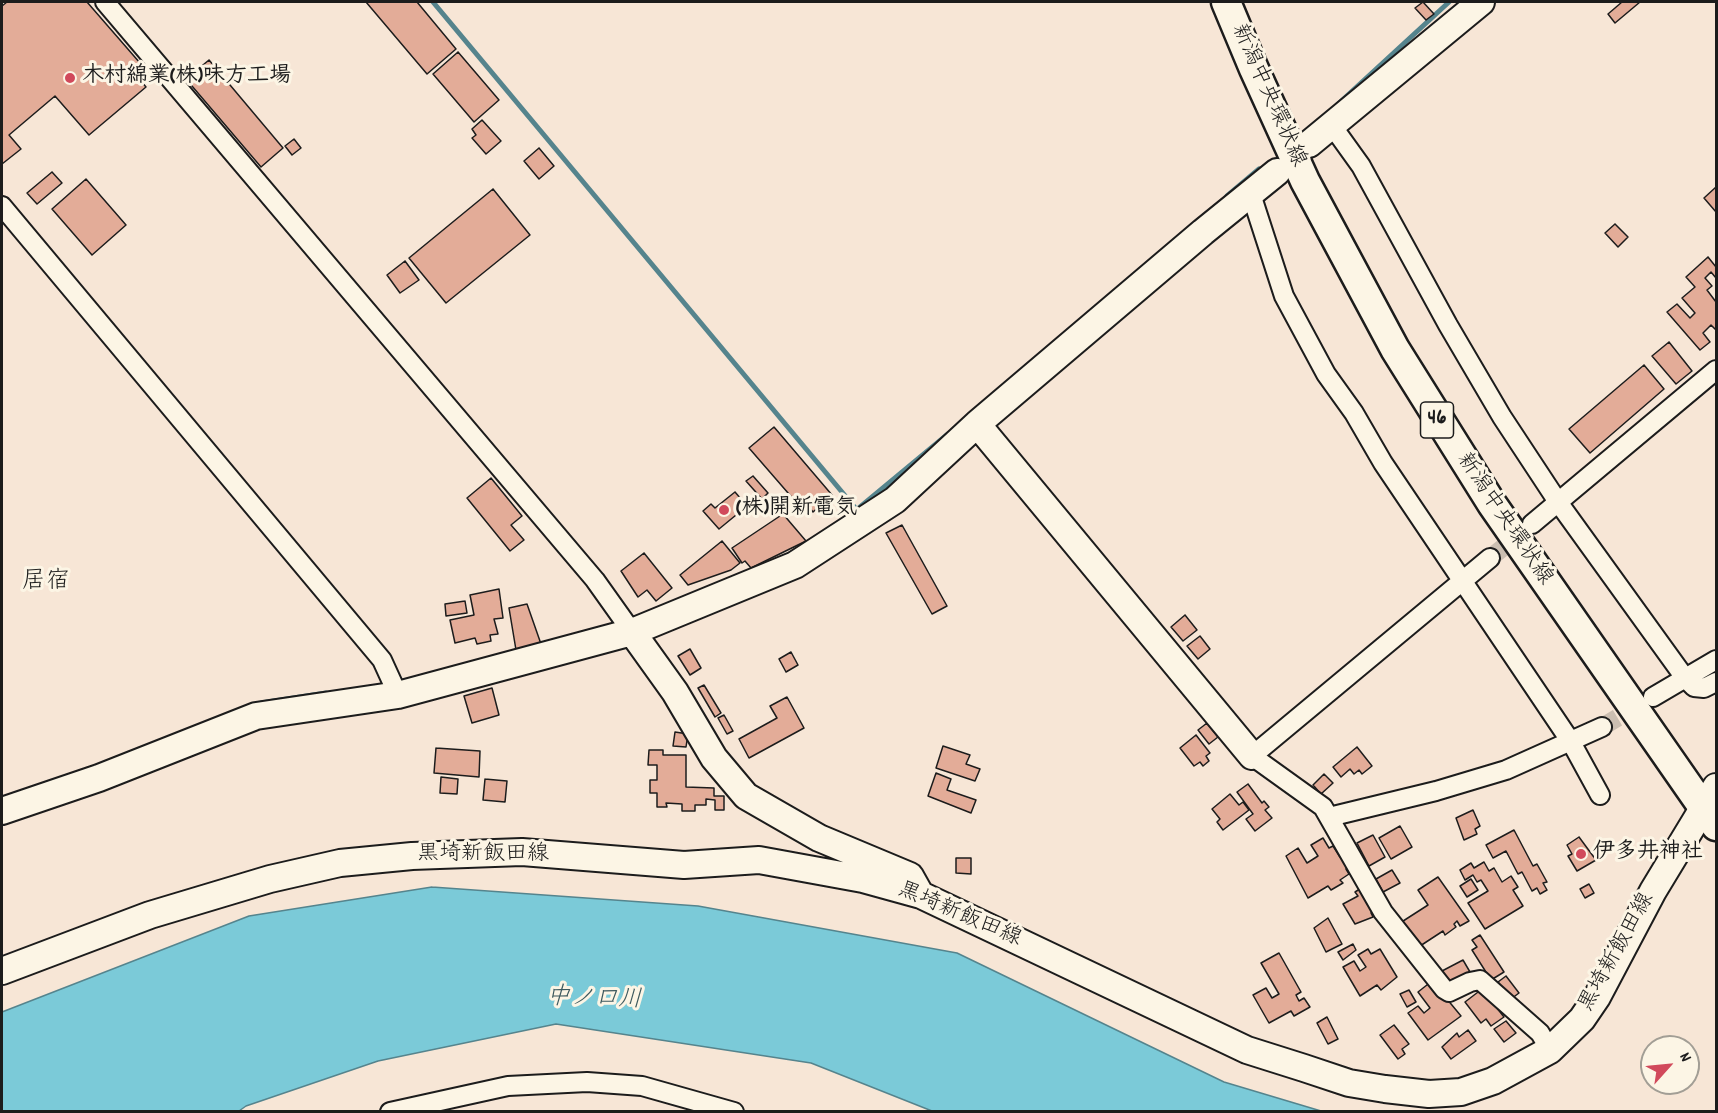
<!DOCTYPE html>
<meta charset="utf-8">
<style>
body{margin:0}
#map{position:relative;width:1718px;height:1113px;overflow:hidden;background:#f7e6d6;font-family:Dekko,sans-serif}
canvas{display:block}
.frame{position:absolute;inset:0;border:3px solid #1c1c1c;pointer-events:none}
.north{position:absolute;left:1640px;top:1035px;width:60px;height:60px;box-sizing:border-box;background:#fcf5e5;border:2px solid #a29e95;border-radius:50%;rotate:63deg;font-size:16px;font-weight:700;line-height:24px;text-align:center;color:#1c1c1c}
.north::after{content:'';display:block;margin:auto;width:21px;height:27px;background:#d1495b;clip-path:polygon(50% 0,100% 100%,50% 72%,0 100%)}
</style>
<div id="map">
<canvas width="1718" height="1113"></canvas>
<div class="frame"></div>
<div class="north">N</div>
</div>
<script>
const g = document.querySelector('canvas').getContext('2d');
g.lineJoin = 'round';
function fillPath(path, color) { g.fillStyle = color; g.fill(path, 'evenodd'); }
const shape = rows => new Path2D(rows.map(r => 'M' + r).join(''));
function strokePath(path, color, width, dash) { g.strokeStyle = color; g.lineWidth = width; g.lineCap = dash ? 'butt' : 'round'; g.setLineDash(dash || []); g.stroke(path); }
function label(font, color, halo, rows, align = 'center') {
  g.font = font + ' Dekko,"Klee One",sans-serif'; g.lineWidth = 6; g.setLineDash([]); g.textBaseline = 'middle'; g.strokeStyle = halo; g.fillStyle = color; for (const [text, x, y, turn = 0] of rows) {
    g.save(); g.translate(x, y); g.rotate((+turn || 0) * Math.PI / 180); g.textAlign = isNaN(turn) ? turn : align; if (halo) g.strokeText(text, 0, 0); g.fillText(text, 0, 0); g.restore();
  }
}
const water = shape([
 [432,887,698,906,957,953,1224,1082,1321,1111,932,1111,811,1063,556,1024,378,1061,246,1106,239,1111,2,1111,2,1012,249,916,432,887]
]);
fillPath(water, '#7bcad8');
strokePath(water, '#55848d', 1.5);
strokePath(shape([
 [433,2,857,510],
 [1337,105,1449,2],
 [1227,196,1259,169],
 [854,512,948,434],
 [261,703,326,693]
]), '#55848d', 5);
const building = shape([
 [7,2,87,2,140,63,132,70,146,87,89,135,55,96,9,135,21,149,2,164,2,6,7,2],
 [366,2,417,2,456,49,427,74,366,2],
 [1423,2,1434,14,1426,20,1415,8,1423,2],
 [1622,2,1640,2,1615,23,1608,14,1622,2],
 [458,52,499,100,474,122,433,74,458,52],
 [209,60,283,148,261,167,186,79,209,60],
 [482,120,501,141,486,154,472,138,476,135,472,129,482,120],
 [294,139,301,148,292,155,285,146,294,139],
 [539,148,554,166,539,179,524,161,539,148],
 [52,172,62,183,37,204,27,193,52,172],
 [86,179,126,225,92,255,52,209,86,179],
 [1716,187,1716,212,1704,198,1716,187],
 [493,189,530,235,446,303,409,258,493,189],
 [1615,224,1628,237,1618,247,1605,233,1615,224],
 [1708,257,1716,267,1716,278,1711,272,1705,278,1712,286,1707,290,1716,302,1716,330,1711,325,1703,333,1710,342,1700,350,1667,312,1677,304,1690,318,1695,313,1682,298,1695,287,1686,277,1708,257],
 [405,261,419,280,400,293,387,275,405,261],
 [1669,342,1692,371,1676,384,1652,356,1669,342],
 [1644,365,1664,389,1590,453,1569,429,1644,365],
 [774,427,832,495,813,512,801,497,795,501,749,448,774,427],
 [753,476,768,493,762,499,746,481,753,476],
 [491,478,522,516,511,525,524,540,510,551,467,498,491,478],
 [735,492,747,506,719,529,703,511,711,504,715,508,735,492],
 [783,514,806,541,751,568,745,561,742,563,732,548,783,514],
 [902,525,947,606,932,614,886,533,902,525],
 [722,541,740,563,731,570,688,585,680,575,722,541],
 [644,553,672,588,656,601,647,590,638,597,621,571,644,553],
 [499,589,503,618,494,619,498,634,490,635,491,641,477,644,475,638,455,643,450,620,474,615,470,595,499,589],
 [465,601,467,613,446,616,445,604,465,601],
 [527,604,541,644,516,650,509,608,527,604],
 [1185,615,1197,630,1183,641,1171,627,1185,615],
 [1200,636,1210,649,1198,659,1187,646,1200,636],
 [690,649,701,668,690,675,678,656,690,649],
 [791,652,798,665,786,672,779,659,791,652],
 [704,685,721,713,715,717,698,688,704,685],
 [492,688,499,715,472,723,464,696,492,688],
 [787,697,804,728,749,758,739,739,777,718,770,706,787,697],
 [724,715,733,731,727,734,718,718,724,715],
 [1207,723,1218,737,1209,744,1198,730,1207,723],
 [675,732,688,734,686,747,673,746,675,732],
 [1196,735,1210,753,1206,756,1209,761,1203,766,1200,762,1194,766,1180,748,1196,735],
 [943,746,970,755,966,764,980,769,975,781,936,768,943,746],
 [1357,747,1372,766,1362,774,1359,770,1354,774,1350,769,1341,777,1333,767,1357,747],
 [436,748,480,751,479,777,434,773,436,748],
 [649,750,663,750,663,755,686,755,686,787,714,788,714,796,724,796,724,810,715,810,715,800,706,799,706,805,695,805,695,811,682,811,682,804,666,803,667,807,657,807,657,793,650,793,650,780,657,780,657,765,648,765,649,750],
 [936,773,951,779,947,790,976,800,971,813,928,796,936,773],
 [1324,774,1333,783,1321,794,1313,785,1324,774],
 [441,777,458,779,457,794,440,793,441,777],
 [485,779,507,781,505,802,483,800,485,779],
 [1248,784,1262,803,1264,801,1269,807,1265,810,1272,818,1255,831,1246,819,1253,814,1237,792,1248,784],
 [1230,794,1239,805,1243,802,1249,810,1223,830,1217,822,1220,819,1212,809,1230,794],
 [1473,810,1480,826,1475,829,1477,834,1464,840,1456,818,1473,810],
 [1400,826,1412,847,1391,859,1379,838,1400,826],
 [1514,830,1533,866,1537,864,1547,882,1543,883,1547,890,1540,894,1537,888,1532,891,1522,872,1518,874,1506,851,1493,858,1486,845,1514,830],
 [1373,835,1385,857,1369,866,1357,843,1373,835],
 [1579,837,1596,860,1577,871,1568,856,1572,854,1567,845,1579,837],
 [1323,838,1329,848,1333,846,1340,857,1344,854,1351,866,1346,869,1349,874,1340,880,1343,883,1331,890,1328,886,1308,898,1286,856,1298,848,1307,863,1318,856,1311,845,1323,838],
 [956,858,971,858,971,874,956,873,956,858],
 [1484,862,1489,871,1494,868,1502,882,1511,876,1518,887,1513,890,1523,906,1485,929,1468,903,1488,891,1481,880,1477,882,1473,875,1465,880,1460,870,1471,863,1474,868,1484,862],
 [1392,870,1400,883,1383,892,1376,879,1392,870],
 [1438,877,1469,921,1460,926,1457,921,1454,924,1456,927,1445,935,1443,931,1417,948,1400,923,1428,905,1418,890,1438,877],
 [1471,879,1478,890,1467,897,1460,886,1471,879],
 [1589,884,1594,893,1585,898,1580,889,1589,884],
 [1363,887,1376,910,1371,913,1373,917,1355,924,1343,904,1358,896,1355,892,1363,887],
 [1328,918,1342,944,1326,952,1314,928,1328,918],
 [1480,935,1504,972,1491,980,1472,950,1477,947,1472,940,1480,935],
 [1353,944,1356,950,1343,960,1338,952,1353,944],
 [1368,949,1371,954,1380,949,1397,977,1381,990,1377,985,1360,996,1343,967,1354,961,1360,971,1366,967,1358,955,1368,949],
 [1279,953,1301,992,1296,995,1299,1001,1304,998,1310,1007,1294,1016,1291,1011,1269,1023,1253,995,1266,988,1272,998,1279,994,1261,963,1279,953],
 [1463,960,1470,972,1448,983,1442,971,1463,960],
 [1506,976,1519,993,1511,999,1498,982,1506,976],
 [1432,981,1461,1016,1428,1040,1408,1013,1418,1006,1424,1013,1430,1008,1418,992,1432,981],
 [1482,989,1504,1017,1491,1026,1486,1019,1481,1023,1465,1002,1482,989],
 [1409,990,1416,1002,1407,1007,1400,994,1409,990],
 [1327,1017,1338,1039,1328,1044,1317,1023,1327,1017],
 [1506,1021,1516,1033,1504,1042,1494,1029,1506,1021],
 [1394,1025,1409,1044,1402,1049,1405,1054,1398,1059,1380,1035,1394,1025],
 [1468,1030,1476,1041,1451,1059,1442,1047,1457,1033,1459,1037,1468,1030]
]);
fillPath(building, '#e3ac98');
strokePath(building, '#1c1c1c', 1.5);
strokePath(shape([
 [1490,558,1524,531],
 [1602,727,1641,704]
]), '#cbbeb1', 18, [18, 9]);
const street = shape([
 [105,2,595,580,632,632],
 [1333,127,1361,166,1448,325,1502,417,1558,502,1685,678,1694,687,1704,688,1716,682],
 [1251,194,1284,296,1326,374,1354,413,1383,463,1571,742,1600,795],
 [2,206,382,660,398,695],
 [1532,524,1716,370],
 [1490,558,1252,756,1323,807,1383,912,1444,989,1449,992,1470,982,1480,980,1540,1033,1550,1050],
 [1653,697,1716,660],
 [1329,817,1436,791,1506,770,1602,727],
 [390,1112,508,1086,587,1082,642,1086,734,1112]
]);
const secondary = shape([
 [1309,144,1481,2],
 [977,424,1252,756],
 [632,632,675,692,714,758,746,796,819,838,910,876,919,892],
 [2,811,99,778,256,716,398,695,632,632,795,565,895,500,977,424,1203,232,1277,172],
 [2,971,150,915,270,879,340,863,412,856,522,852,684,865,759,860,863,879,921,895,1247,1050,1304,1068,1349,1083,1385,1089,1429,1094,1461,1092,1493,1081,1550,1050,1582,1019,1597,997,1653,891,1716,787]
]);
const primary = shape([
 [1226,2,1254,69,1305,181,1395,349,1492,504,1716,826]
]);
strokePath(street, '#1c1c1c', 22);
strokePath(secondary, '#1c1c1c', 30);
strokePath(primary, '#1c1c1c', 33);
strokePath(street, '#fcf5e5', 18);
strokePath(secondary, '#fcf5e5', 26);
strokePath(primary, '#fcf5e5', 28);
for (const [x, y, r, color] of [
 [70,78,6,"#d1495b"],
 [724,510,6,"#d1495b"],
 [1581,854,6,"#d1495b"]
]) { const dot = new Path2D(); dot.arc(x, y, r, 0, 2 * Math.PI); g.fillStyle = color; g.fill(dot); strokePath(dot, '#fcf5e5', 2); }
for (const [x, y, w] of [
 [1437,420,33]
]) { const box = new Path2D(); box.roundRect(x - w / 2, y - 18, w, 36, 4.5); g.fillStyle = '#fcf5e5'; g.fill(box); strokePath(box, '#1c1c1c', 1.5); }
label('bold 21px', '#1c1c1c', null, [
 ["46",1437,420]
]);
label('bold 22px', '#1c1c1c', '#fcf5e5', [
 ["木村綿業(株)味方工場",82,78],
 ["(株)開新電気",736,510],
 ["伊多井神社",1593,854]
], 'left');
label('22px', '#1c1c1c', '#fcf5e5', [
 ["新潟中央環状線",1267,96,66],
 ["新潟中央環状線",1503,520,56],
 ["黒埼新飯田線",483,856],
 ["黒埼新飯田線",959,916,23],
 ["黒埼新飯田線",1618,953,-61]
]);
label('24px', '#1c1c1c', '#fcf5e5', [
 ["居宿",46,584]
]);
label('italic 24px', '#3d595e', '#fcf5e5', [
 ["中ノ口川",594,1001,2]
]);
</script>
